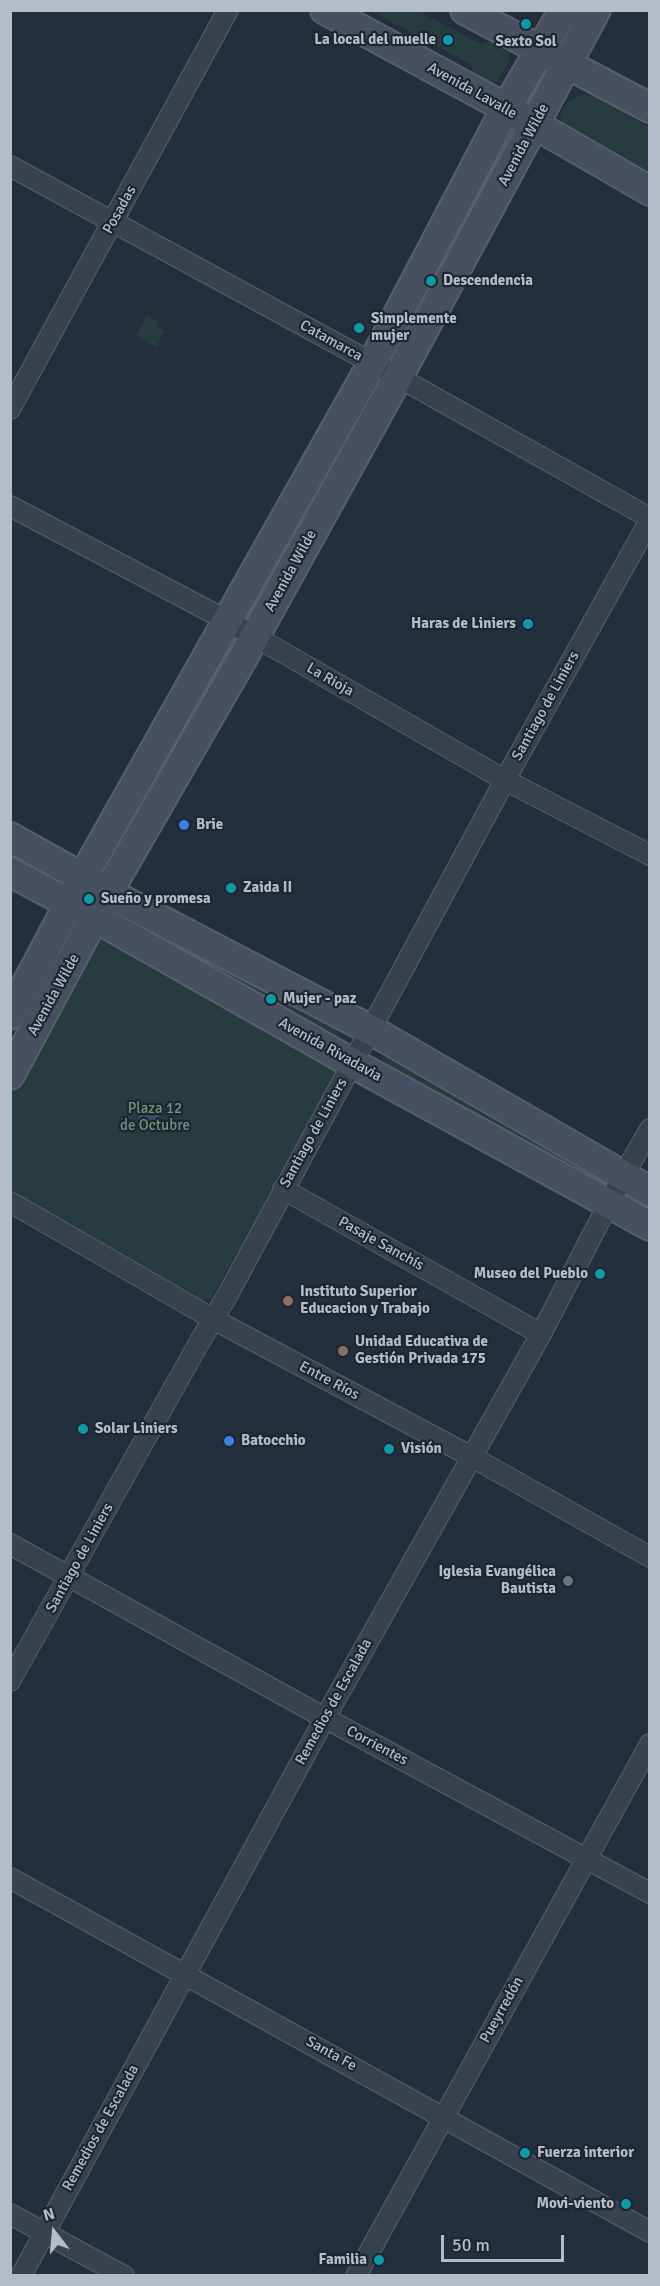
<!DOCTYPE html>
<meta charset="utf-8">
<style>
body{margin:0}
#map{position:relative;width:660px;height:2286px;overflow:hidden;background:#242f3e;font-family:Signika,sans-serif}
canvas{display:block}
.frame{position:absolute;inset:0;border:12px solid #b4bcc9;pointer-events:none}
.north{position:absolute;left:24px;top:2202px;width:60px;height:60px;-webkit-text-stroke:4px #1d2633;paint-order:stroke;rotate:344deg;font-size:16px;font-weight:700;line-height:24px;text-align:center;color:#b4bcc9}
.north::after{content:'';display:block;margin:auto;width:21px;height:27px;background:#b4bcc9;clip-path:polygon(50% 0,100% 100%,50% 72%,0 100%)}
.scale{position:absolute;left:441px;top:2235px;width:123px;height:27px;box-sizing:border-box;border:3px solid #b4bcc9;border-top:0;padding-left:8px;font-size:18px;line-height:21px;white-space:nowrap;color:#b4bcc9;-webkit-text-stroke:4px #1d2633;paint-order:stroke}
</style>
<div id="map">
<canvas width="660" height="2286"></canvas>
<div class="frame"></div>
<div class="north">N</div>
<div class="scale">50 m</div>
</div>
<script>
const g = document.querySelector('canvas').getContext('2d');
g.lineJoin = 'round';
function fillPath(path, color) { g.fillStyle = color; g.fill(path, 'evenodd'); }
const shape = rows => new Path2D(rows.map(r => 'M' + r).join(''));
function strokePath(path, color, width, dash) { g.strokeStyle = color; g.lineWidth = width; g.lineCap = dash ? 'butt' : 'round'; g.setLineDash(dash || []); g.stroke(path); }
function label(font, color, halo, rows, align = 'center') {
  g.font = font + ' Signika,sans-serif'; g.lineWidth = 4.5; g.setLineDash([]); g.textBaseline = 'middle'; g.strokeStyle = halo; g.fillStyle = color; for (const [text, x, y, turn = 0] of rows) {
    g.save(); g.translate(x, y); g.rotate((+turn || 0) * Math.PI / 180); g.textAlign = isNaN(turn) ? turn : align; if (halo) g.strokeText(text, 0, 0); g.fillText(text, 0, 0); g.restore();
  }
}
fillPath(shape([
 [371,11,418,11,481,44,496,39,509,47,509,62,498,81,489,88,473,80,472,65],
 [585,94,599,99,649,127,649,184,560,126,561,111,571,99],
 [504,135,517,142,404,343,394,338],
 [147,315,159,322,157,326,165,331,156,347,136,335],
 [129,913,337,1029,335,1038,121,919,123,914],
 [108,935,339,1070,212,1297,199,1302,11,1192,11,1090,96,937],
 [384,1057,389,1057,595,1172,592,1178,589,1180,382,1067,381,1062]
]), '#263c3f');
fillPath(shape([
 '138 1120a11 11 0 1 1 22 0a11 11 0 1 1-22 0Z'
]), '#394c67');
const minor = shape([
 [10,166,398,377,650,518],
 [10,409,228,10],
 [10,506,226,620,505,780,650,855],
 [283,1189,541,1334],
 [10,1202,213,1319,472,1457,650,1557],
 [10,1544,325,1718,650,1893],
 [10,1681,200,1341,227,1296,505,780,650,520],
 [10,1878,650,2232],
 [10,2214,124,2276],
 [21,2276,325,1718,541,1334,623,1176,650,1129],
 [356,2276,650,1744]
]);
const secondary = shape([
 [325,10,506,108,650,191],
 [465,10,650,108],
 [10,837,128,903,371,1030,650,1191],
 [10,872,96,918,352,1063,650,1226],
 [10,1015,93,859,372,364,506,108,564,10],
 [10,1075,108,892,244,656,398,377,596,10]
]);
strokePath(minor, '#565f6c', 22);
strokePath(secondary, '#565f6c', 32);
strokePath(minor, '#38414e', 20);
strokePath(secondary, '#465061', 28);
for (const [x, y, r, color] of [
 [526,24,6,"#0f9aa8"],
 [448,40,6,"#0f9aa8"],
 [431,281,6,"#0f9aa8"],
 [359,328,6,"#0f9aa8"],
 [528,624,6,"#0f9aa8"],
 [184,825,6,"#3f7fe0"],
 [231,888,6,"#0f9aa8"],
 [89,899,6,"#0f9aa8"],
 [271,999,6,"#0f9aa8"],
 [600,1274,6,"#0f9aa8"],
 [288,1301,6,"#8d6e63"],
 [343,1351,6,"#8d6e63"],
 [83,1429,6,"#0f9aa8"],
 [229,1441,6,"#3f7fe0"],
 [389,1449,6,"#0f9aa8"],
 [568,1581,6,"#6b7280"],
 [525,2153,6,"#0f9aa8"],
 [626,2204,6,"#0f9aa8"],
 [379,2260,6,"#0f9aa8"]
]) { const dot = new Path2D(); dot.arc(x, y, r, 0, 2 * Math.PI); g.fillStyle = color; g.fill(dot); strokePath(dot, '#1d2633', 2); }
label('bold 15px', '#b4bcc9', '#1d2633', [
 ["La local del muelle",436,40,"right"],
 ["Sexto Sol",526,42,"center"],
 ["Descendencia",443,281],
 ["Simplemente",371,319],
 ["mujer",371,336],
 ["Haras de Liniers",516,624,"right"],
 ["Brie",196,825],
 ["Zaida II",243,888],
 ["Sueño y promesa",101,899],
 ["Mujer - paz",283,999],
 ["Museo del Pueblo",588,1274,"right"],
 ["Instituto Superior",300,1292],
 ["Educacion y Trabajo",300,1309],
 ["Unidad Educativa de",355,1342],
 ["Gestión Privada 175",355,1359],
 ["Solar Liniers",95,1429],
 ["Batocchio",241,1441],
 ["Visión",401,1449],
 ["Iglesia Evangélica",556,1572,"right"],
 ["Bautista",556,1589,"right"],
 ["Fuerza interior",537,2153],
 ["Movi-viento",614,2204,"right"],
 ["Familia",367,2260,"right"]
], 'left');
label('15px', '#b4bcc9', '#1d2633', [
 ["Avenida Lavalle",472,91,29],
 ["Avenida Wilde",524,145,-62],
 ["Posadas",120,210,-61],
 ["Catamarca",331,341,29],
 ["Avenida Wilde",291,571,-61],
 ["La Rioja",330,680,30],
 ["Santiago de Liniers",546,706,-61],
 ["Avenida Wilde",54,995,-61],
 ["Avenida Rivadavia",330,1050,29],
 ["Santiago de Liniers",314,1133,-61],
 ["Pasaje Sanchís",381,1244,29],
 ["Entre Ríos",329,1381,28],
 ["Santiago de Liniers",80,1558,-61],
 ["Remedios de Escalada",334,1702,-61],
 ["Corrientes",377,1746,28],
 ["Pueyrredón",502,2010,-61],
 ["Santa Fe",331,2054,29],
 ["Remedios de Escalada",101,2128,-61]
]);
label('15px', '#6b9a76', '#1d2633', [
 ["Plaza 12",155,1109],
 ["de Octubre",155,1126]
]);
</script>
